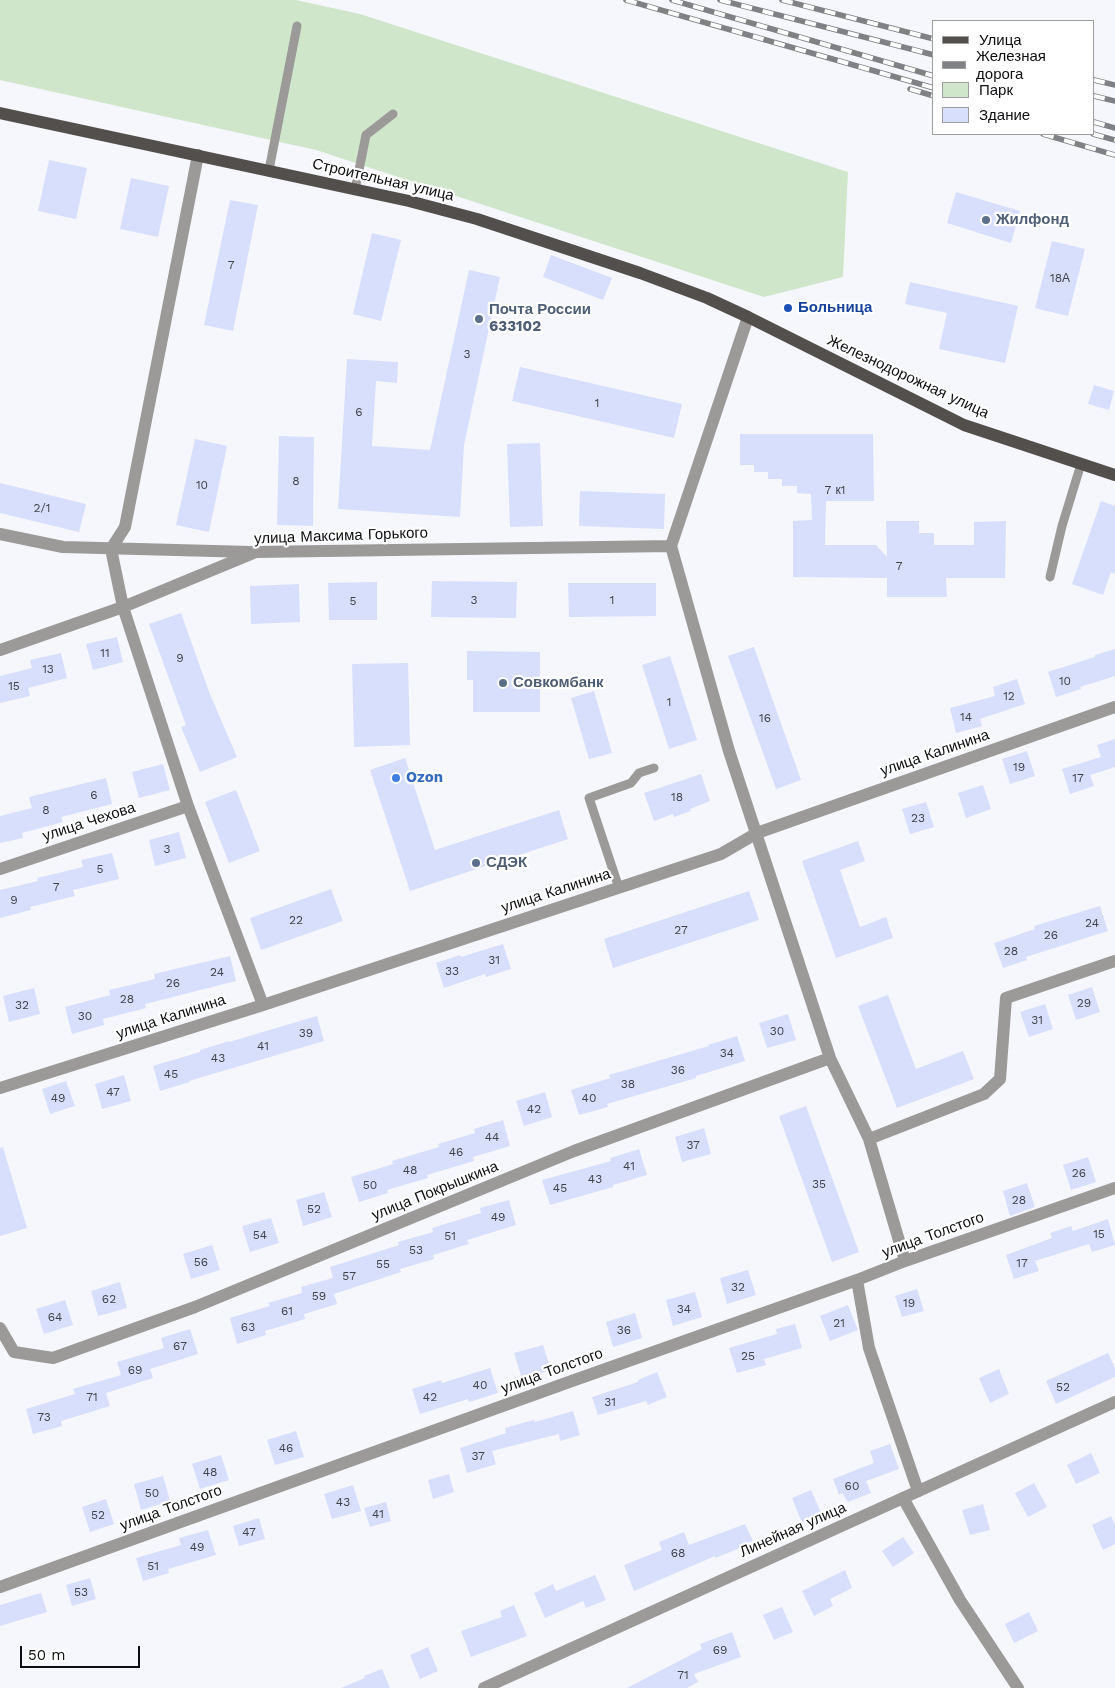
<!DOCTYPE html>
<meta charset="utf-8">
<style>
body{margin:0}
#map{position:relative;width:1115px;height:1688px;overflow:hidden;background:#f5f7fc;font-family:"Work Sans",sans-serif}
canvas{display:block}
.legend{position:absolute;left:932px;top:20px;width:162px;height:115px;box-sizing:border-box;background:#fff;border:1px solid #9e9e9f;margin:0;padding:6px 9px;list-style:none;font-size:15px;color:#0c0d0f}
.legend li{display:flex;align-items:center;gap:10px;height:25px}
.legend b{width:25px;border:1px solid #9e9e9f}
.scale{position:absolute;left:20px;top:1646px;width:120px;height:22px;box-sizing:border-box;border:2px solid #0c0d0f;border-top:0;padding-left:6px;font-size:15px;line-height:18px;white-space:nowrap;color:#0c0d0f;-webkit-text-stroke:4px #fff;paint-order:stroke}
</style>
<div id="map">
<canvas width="1115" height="1688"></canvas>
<ul class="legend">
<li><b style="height:6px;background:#524f4c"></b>Улица</li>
<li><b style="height:6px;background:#7f8184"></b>Железная дорога</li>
<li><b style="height:14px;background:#cfe6cb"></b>Парк</li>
<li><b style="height:14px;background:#d8dffc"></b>Здание</li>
</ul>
<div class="scale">50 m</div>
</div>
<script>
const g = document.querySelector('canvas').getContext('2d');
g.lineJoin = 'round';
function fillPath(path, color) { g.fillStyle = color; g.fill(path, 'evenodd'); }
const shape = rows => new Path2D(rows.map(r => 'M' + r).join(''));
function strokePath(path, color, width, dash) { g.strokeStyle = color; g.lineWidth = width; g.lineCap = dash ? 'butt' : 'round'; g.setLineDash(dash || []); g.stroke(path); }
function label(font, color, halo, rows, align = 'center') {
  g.font = font + ' "Work Sans",sans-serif'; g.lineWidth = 4.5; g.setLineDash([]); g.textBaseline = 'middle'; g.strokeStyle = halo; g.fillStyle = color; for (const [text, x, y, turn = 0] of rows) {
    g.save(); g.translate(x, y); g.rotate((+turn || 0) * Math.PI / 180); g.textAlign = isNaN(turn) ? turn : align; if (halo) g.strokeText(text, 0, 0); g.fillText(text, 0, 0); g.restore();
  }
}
fillPath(shape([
 [0,0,296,0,360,14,848,172,843,277,764,297,316,150,0,80]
]), '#cfe6cb');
fillPath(shape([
 [49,160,87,168,76,219,38,211],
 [131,178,169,186,158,237,120,229],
 [956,192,1020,211,1011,243,947,223],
 [230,200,258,205,233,331,204,325],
 [372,233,401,240,381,321,353,314],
 [1052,241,1085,249,1068,316,1035,308],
 [551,255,612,278,603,300,543,277],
 [469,270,500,277,464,445,460,517,338,509,347,359,398,362,397,383,376,381,372,446,430,450],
 [910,282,1018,306,1005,363,939,349,947,313,905,304],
 [520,367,682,404,674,438,512,401],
 [1094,385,1114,391,1109,410,1088,404],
 [740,434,873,434,874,501,826,501,825,545,876,545,887,557,886,521,919,521,919,533,934,533,934,545,974,545,974,522,1006,521,1005,578,946,578,947,597,887,597,887,578,793,577,793,521,812,520,811,494,797,493,797,486,782,486,782,479,768,479,768,472,754,472,754,465,740,465],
 [279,436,314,437,313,526,277,525],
 [195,439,227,446,209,532,176,525],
 [540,443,543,526,510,527,507,444],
 [0,483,86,504,79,532,0,513],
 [580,491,665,494,664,529,579,526],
 [1101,501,1115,506,1115,574,1111,572,1103,595,1072,584],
 [432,581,517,582,516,618,431,617],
 [377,582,377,620,329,620,328,583],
 [568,583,656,583,656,616,569,617],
 [299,584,300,622,251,624,250,586],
 [181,613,209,692,237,757,200,772,181,727,186,725,149,624],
 [117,637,123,662,93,670,86,644],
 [754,647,801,780,776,789,728,656],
 [1115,649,1115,676,1080,687,1081,689,1056,697,1048,672,1095,657,1095,655],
 [467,651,540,652,540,712,473,712,473,680,467,680],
 [61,653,67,678,28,688,30,696,0,703,0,676,32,668,30,660],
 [670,656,697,740,669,749,642,665],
 [408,663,410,745,354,747,352,664],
 [1017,679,1025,704,980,719,982,726,956,733,950,708,995,696,993,687],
 [594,691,612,753,589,759,571,698],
 [1115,739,1115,767,1090,775,1094,786,1070,794,1062,769,1101,757,1097,745],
 [1027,751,1035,776,1010,784,1002,759],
 [405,758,435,850,559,810,568,839,410,891,370,770],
 [163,764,170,790,139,798,132,772],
 [701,774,710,801,690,809,691,811,674,817,673,814,654,821,644,793],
 [106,778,112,804,61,817,63,822,22,833,23,838,0,843,0,816,32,808,29,797],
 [983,785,991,809,966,818,958,793],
 [236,790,260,851,229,863,205,802],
 [926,802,934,827,910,834,902,809],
 [179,832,186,858,155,866,149,840],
 [858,841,865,861,840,870,860,927,886,917,893,938,836,958,802,861],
 [112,853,119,879,73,890,75,896,30,907,31,910,0,918,0,890,38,881,37,878,83,867,81,860],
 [331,889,343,921,261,950,250,918],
 [749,891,759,920,613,968,604,939],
 [1100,906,1108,931,1026,957,1027,960,1003,968,994,943,1035,929,1034,926],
 [503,944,511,969,486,977,485,974,444,988,436,963,460,955,461,957],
 [230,956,236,981,145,1004,146,1008,103,1019,104,1025,72,1034,65,1007,110,995,109,990,155,979,154,974],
 [1092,987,1100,1012,1076,1020,1068,995],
 [34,988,40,1014,9,1022,3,996],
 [888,995,916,1069,963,1051,974,1079,897,1108,858,1006],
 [1045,1004,1053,1029,1029,1037,1020,1012],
 [788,1014,796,1040,767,1048,759,1023],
 [317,1016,324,1041,189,1081,190,1082,160,1091,153,1066,200,1052,200,1050,229,1041,229,1042],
 [737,1036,745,1061,696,1076,696,1078,607,1104,608,1107,579,1115,571,1090,610,1078,609,1075,709,1046,708,1045],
 [124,1075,131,1101,102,1109,95,1084],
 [66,1081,75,1106,50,1114,42,1089],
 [545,1092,552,1117,524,1126,516,1101],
 [806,1106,859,1252,832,1262,779,1116],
 [503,1120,510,1146,473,1157,474,1161,427,1175,428,1178,387,1190,388,1193,359,1202,351,1177,393,1164,392,1161,439,1147,438,1144,475,1133,474,1129],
 [704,1128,711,1154,682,1162,675,1137],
 [3,1147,27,1228,0,1236,0,1148],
 [639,1149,647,1175,613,1185,613,1187,550,1205,542,1180,611,1161,610,1158],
 [1088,1157,1096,1182,1071,1190,1063,1165],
 [1027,1183,1035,1207,1010,1216,1003,1191],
 [324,1192,332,1217,303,1226,296,1200],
 [509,1200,516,1225,467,1240,469,1244,433,1255,434,1259,400,1269,401,1272,334,1294,337,1304,304,1314,305,1319,265,1331,266,1335,237,1344,230,1318,270,1306,268,1303,302,1293,301,1287,333,1278,330,1267,399,1245,398,1242,433,1232,432,1228,481,1213,480,1208],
 [271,1218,279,1243,250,1252,242,1226],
 [1108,1219,1115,1245,1092,1252,1089,1244,1035,1261,1039,1271,1014,1279,1006,1255,1052,1238,1050,1233,1071,1226,1073,1231],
 [212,1245,220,1270,191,1279,183,1254],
 [748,1270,756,1295,727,1304,720,1278],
 [120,1282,127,1308,98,1316,91,1291],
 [917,1289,924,1311,902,1317,895,1296],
 [695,1292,702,1317,673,1326,666,1300],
 [65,1300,73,1325,44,1334,36,1309],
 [848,1305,858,1330,830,1341,820,1316],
 [635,1313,642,1338,613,1347,606,1322],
 [795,1324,802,1348,764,1359,766,1365,737,1373,729,1348,777,1334,776,1329],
 [190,1329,198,1354,150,1369,153,1378,106,1393,110,1406,61,1421,62,1426,33,1434,26,1409,75,1394,73,1389,121,1375,117,1362,164,1348,161,1338],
 [543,1345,551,1370,522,1379,514,1353],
 [1108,1353,1115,1368,1115,1377,1056,1404,1046,1381],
 [490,1368,498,1393,469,1402,468,1399,420,1414,412,1389,441,1380,442,1383],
 [999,1369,1009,1394,990,1403,979,1378],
 [657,1372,667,1397,648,1405,646,1401,598,1415,592,1397,638,1382,638,1380],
 [573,1411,580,1435,560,1441,559,1434,492,1451,496,1464,467,1473,460,1448,506,1433,505,1428,534,1420,535,1422],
 [296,1431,304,1457,275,1465,267,1440],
 [890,1444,899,1469,866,1481,871,1493,848,1502,842,1493,839,1495,833,1479,874,1463,870,1451],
 [1091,1453,1100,1473,1076,1484,1067,1465],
 [221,1455,229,1480,200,1489,192,1464],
 [449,1474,454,1492,433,1499,428,1480],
 [163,1476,170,1501,141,1510,134,1484],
 [1034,1483,1047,1507,1028,1517,1015,1493],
 [353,1485,361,1511,332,1519,324,1494],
 [811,1490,822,1515,802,1523,792,1498],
 [106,1499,114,1524,90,1532,82,1507],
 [386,1502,391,1521,370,1527,364,1508],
 [983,1504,990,1530,970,1535,962,1510],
 [1111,1516,1115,1525,1115,1544,1103,1550,1092,1525],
 [259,1518,265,1539,239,1546,233,1526],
 [745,1524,753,1541,740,1546,740,1548,715,1558,715,1556,634,1591,624,1565,662,1550,659,1542,684,1532,689,1545],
 [208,1530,216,1555,168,1569,169,1573,143,1581,136,1558,181,1545,179,1538],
 [903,1537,914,1553,893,1567,882,1551],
 [845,1570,852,1588,830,1599,833,1606,814,1616,802,1591],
 [595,1575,606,1600,586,1608,583,1601,545,1618,534,1593,553,1584,556,1591],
 [90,1578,96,1599,72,1606,66,1585],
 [41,1593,47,1612,0,1626,0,1605],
 [514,1605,527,1636,471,1657,461,1631,502,1617,500,1611],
 [782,1607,793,1632,774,1640,763,1615],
 [1029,1612,1038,1631,1014,1643,1005,1624],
 [732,1632,741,1657,694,1674,698,1682,687,1688,627,1688,702,1649,700,1644],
 [428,1647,438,1671,420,1679,410,1655],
 [382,1669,390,1688,341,1688,365,1678,364,1676]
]), '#d8dffc');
strokePath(shape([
 [269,170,297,26],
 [355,190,366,135,393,114],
 [1050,577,1062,526,1081,464],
 [619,888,589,798,631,783,639,773,654,768]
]), '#9b9a98', 9);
strokePath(shape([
 [198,155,125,527,111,549,123,607,188,806,263,1005],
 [748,317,671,546,729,751,830,1058,869,1139,905,1261],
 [0,534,63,547,251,552],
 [0,650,123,607,256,552,671,546],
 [0,869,188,806],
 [0,1088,263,1005,721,854,757,833,1115,707],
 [869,1139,984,1094,1000,1079,1006,998,1115,961],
 [857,1280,869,1348,918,1491],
 [0,1328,14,1352,53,1358,195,1307,574,1151,830,1058],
 [903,1498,960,1600,1018,1688],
 [0,1587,569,1382,857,1280,905,1261,1115,1188]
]), '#9b9a98', 12);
strokePath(shape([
 [484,1688,1115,1402]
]), '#9b9a98', 12);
strokePath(shape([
 [0,113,409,201,477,219,640,273,707,298,748,317,964,425,1115,475]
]), '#524f4c', 12);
const rail = shape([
 [626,0,934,88],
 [672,0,934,76],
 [720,0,934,55],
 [782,0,934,39],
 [1094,80,1115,85],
 [910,89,934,96],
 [1094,96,1115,101],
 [1094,122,1115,128],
 [1043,134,1115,155],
 [1093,134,1115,140]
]);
strokePath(rail, '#7f8184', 5.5);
strokePath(rail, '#fff', 4, [11]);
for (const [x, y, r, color] of [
 [986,220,5,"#5c6f8a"],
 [788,308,5,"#1a4fb4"],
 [479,319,5,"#5c6f8a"],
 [503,683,5,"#5c6f8a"],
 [396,778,5,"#3f7fe0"],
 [476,863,5,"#5c6f8a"]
]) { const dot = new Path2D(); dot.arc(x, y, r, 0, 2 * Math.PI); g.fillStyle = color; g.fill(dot); strokePath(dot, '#fff', 2); }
label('12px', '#3f424a', null, [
 ["7",231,265],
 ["18А",1060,278],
 ["3",467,354],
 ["1",597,403],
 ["6",359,412],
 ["8",296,481],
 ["10",202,485],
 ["7 к1",835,490],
 ["2/1",42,508],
 ["7",899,566],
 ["3",474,600],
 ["1",612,600],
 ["5",353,601],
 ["11",105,653],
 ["9",180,658],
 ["13",48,669],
 ["10",1065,681],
 ["15",14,686],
 ["12",1009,696],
 ["1",669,702],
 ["14",966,717],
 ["16",765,718],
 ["19",1019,767],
 ["17",1078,778],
 ["6",94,795],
 ["18",677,797],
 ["8",46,810],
 ["23",918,818],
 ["3",167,849],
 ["5",100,869],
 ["7",56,887],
 ["9",14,900],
 ["22",296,920],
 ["24",1092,923],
 ["27",681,930],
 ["26",1051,935],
 ["28",1011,951],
 ["31",494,960],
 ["33",452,971],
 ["24",217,972],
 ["26",173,983],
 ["28",127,999],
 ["29",1084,1003],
 ["32",22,1005],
 ["30",85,1016],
 ["31",1037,1020],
 ["30",777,1031],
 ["39",306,1033],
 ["41",263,1046],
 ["34",727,1053],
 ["43",218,1058],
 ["36",678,1070],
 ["45",171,1074],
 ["38",628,1084],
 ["47",113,1092],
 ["49",58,1098],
 ["40",589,1098],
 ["42",534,1109],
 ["44",492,1137],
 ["37",693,1145],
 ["46",456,1152],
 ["41",629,1166],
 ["48",410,1170],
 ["26",1079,1173],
 ["43",595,1179],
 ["35",819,1184],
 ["50",370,1185],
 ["45",560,1188],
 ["28",1019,1200],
 ["52",314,1209],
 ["49",498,1217],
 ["15",1099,1234],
 ["54",260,1235],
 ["51",450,1236],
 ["53",416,1250],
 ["56",201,1262],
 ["17",1022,1263],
 ["55",383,1264],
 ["57",349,1276],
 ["32",738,1287],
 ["59",319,1296],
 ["62",109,1299],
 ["19",909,1303],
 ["34",684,1309],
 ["61",287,1311],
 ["64",55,1317],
 ["21",839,1323],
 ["63",248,1327],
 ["36",624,1330],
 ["67",180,1346],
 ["25",748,1356],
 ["69",135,1370],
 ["40",480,1385],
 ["52",1063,1387],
 ["71",92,1397],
 ["42",430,1397],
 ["31",610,1402],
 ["73",44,1417],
 ["46",286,1448],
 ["37",478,1456],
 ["48",210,1472],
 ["60",852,1486],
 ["50",152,1493],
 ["43",343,1502],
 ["41",378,1514],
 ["52",98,1515],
 ["47",249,1532],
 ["49",197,1547],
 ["68",678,1553],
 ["51",153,1566],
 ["53",81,1592],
 ["69",720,1650],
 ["71",683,1675]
]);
label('15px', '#0c0d0f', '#fff', [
 ["Строительная улица",383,180,13],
 ["Железнодорожная улица",908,377,25],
 ["улица Максима Горького",341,536,-2],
 ["улица Калинина",935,753,-19],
 ["улица Чехова",89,822,-18],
 ["улица Калинина",556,891,-18],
 ["улица Калинина",171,1017,-18],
 ["улица Покрышкина",435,1191,-22],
 ["улица Толстого",933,1235,-20],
 ["улица Толстого",552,1371,-20],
 ["улица Толстого",171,1508,-20],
 ["Линейная улица",793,1530,-24]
]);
label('bold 15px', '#4e5e75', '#fff', [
 ["Жилфонд",996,220],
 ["Почта России",489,310],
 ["633102",489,327],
 ["Совкомбанк",513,683],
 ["СДЭК",486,863]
], 'left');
label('bold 15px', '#164399', '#fff', [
 ["Больница",798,308]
], 'left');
label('bold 15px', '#366cbe', '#fff', [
 ["Ozon",406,778]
], 'left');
</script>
